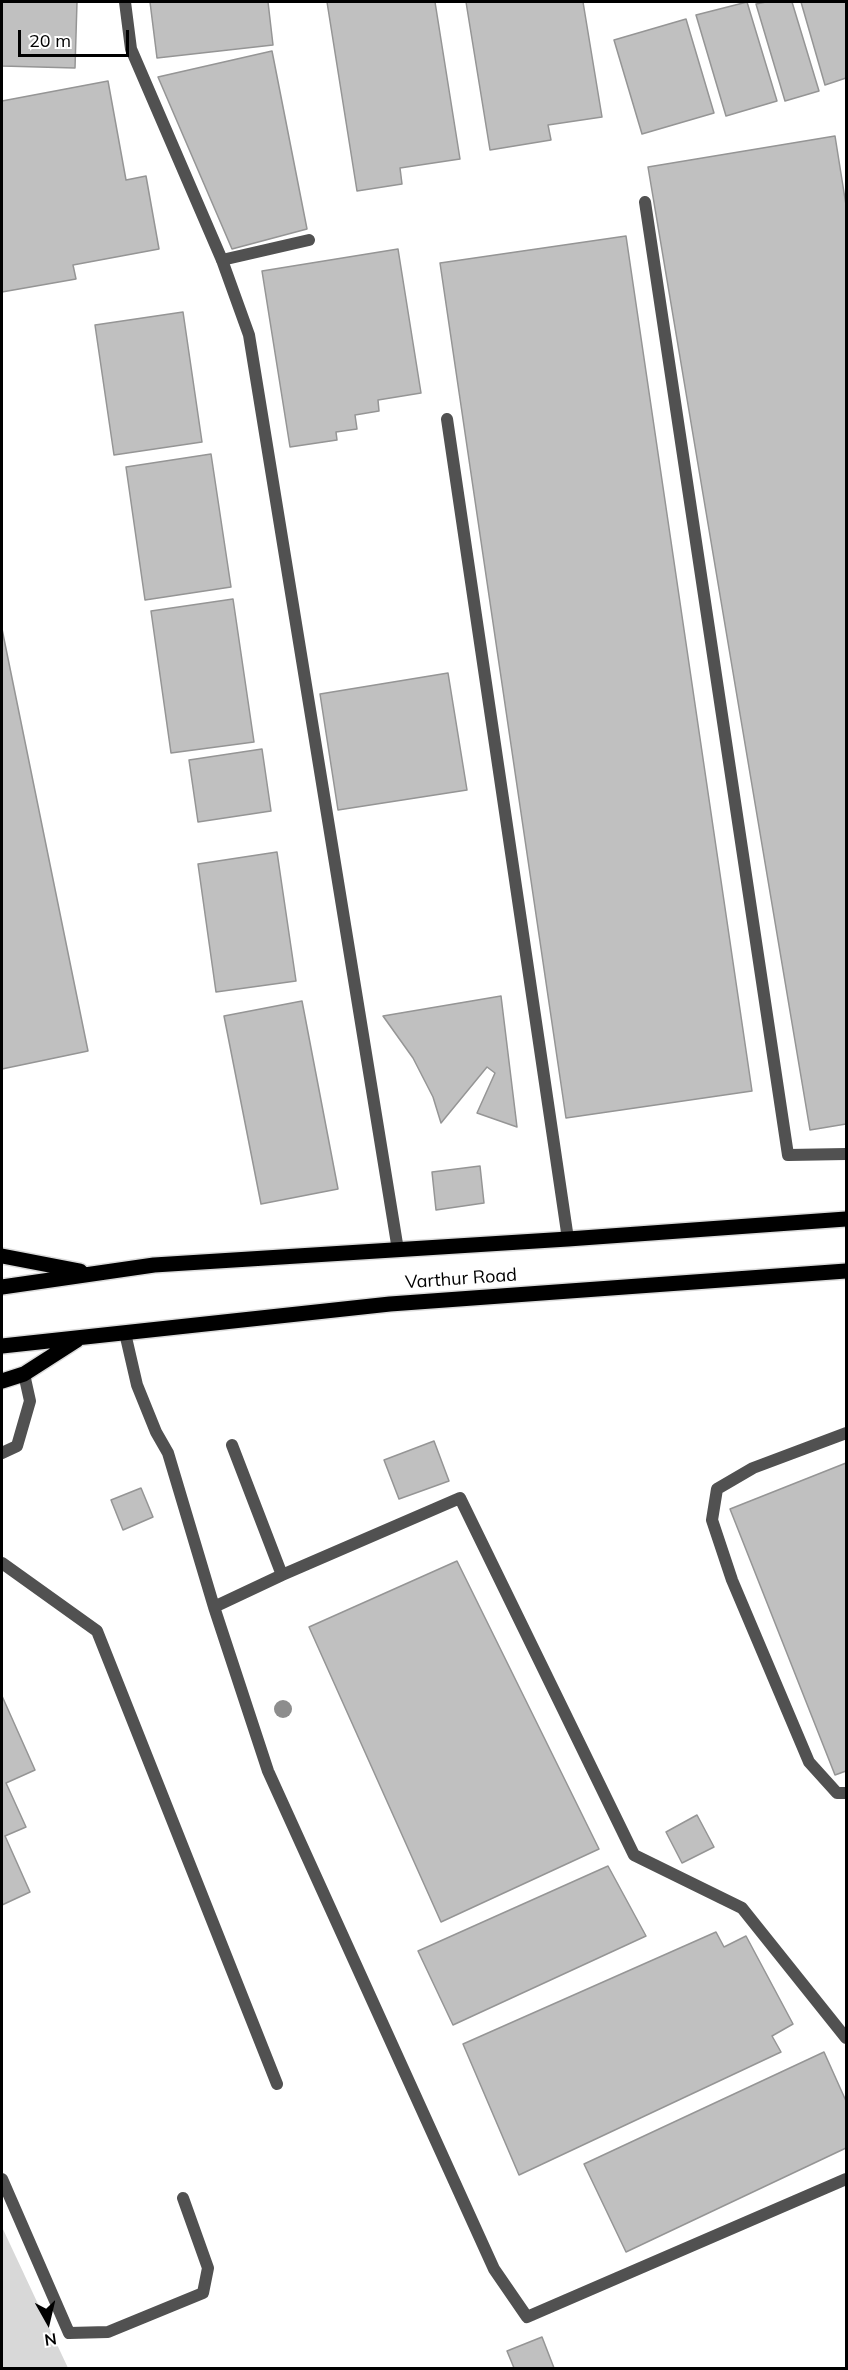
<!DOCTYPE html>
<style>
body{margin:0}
#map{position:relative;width:848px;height:2370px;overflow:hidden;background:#fff;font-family:Mulish,sans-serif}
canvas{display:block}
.frame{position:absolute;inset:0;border:3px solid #000;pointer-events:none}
.north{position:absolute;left:18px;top:2292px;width:60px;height:60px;-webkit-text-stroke:4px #fff;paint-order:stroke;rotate:172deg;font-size:16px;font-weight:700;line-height:24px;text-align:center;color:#000}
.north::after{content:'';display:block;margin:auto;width:21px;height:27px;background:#000;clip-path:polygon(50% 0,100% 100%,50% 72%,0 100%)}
.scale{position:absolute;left:18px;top:30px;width:111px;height:27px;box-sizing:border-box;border:3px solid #000;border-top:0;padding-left:8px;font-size:18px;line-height:21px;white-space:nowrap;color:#000;-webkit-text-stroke:4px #fff;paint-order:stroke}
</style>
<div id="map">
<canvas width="848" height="2370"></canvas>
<div class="frame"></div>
<div class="north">N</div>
<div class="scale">20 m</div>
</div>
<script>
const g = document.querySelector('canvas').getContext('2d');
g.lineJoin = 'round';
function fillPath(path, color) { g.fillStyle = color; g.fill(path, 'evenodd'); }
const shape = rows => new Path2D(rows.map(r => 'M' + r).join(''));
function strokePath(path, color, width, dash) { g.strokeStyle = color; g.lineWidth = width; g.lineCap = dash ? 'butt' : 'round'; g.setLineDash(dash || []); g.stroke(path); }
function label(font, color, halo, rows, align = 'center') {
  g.font = font + ' Mulish,sans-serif'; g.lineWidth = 4.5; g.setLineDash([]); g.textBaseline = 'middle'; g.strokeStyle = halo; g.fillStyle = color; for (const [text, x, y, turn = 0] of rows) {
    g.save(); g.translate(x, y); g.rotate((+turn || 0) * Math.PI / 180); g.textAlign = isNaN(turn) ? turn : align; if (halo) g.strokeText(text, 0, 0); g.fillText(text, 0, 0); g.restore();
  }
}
fillPath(shape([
 [2,2227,68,2368,2,2368]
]), '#d8d8d8');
const building = shape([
 [2,2,77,2,75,68,2,66,2,2],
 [150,2,268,2,273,45,157,58,150,2],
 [327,2,435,2,460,159,400,168,402,184,357,191,327,2],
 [466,2,583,2,602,117,548,125,551,140,490,150,466,2],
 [747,2,777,101,726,116,696,15,747,2],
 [766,2,792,2,819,91,785,101,756,4,766,2],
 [801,2,846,2,846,78,825,85,801,2],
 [686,19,714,113,642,134,614,40,686,19],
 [272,51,307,229,232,249,158,77,272,51],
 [108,81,126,180,146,176,159,249,73,265,76,279,2,292,2,101,108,81],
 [835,136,846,205,846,1124,810,1130,648,167,835,136],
 [626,236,752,1091,566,1118,440,263,626,236],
 [398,249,421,393,378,400,379,411,355,415,357,429,336,432,337,440,290,447,262,271,398,249],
 [183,312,202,442,114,455,95,325,183,312],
 [211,454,231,587,145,600,126,467,211,454],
 [233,599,254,742,171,753,151,611,233,599],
 [2,629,88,1051,2,1069,2,629],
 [448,673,467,790,338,810,320,694,448,673],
 [262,749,271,811,198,822,189,760,262,749],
 [277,852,296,981,216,992,198,864,277,852],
 [501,996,517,1127,477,1113,495,1073,487,1067,441,1123,433,1097,413,1058,383,1016,501,996],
 [302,1001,338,1189,261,1204,224,1016,302,1001],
 [480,1166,484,1203,436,1210,432,1172,480,1166],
 [434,1441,449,1481,399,1499,384,1460,434,1441],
 [846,1463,846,1771,835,1775,730,1509,846,1463],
 [141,1488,153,1517,123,1530,111,1500,141,1488],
 [457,1561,599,1849,441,1922,309,1627,457,1561],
 [2,1696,35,1770,6,1783,26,1827,5,1836,30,1892,2,1905,2,1696],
 [697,1815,714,1847,682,1863,666,1832,697,1815],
 [608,1866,646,1936,453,2025,418,1951,608,1866],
 [716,1932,724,1947,746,1936,793,2024,772,2036,781,2052,519,2175,463,2044,716,1932],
 [824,2052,846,2101,846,2148,626,2252,584,2164,824,2052],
 [542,2337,554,2368,514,2368,507,2351,542,2337]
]);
fillPath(building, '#c0c0c0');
strokePath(building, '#959595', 1.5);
const primary = shape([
 [2,1256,80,1271],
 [2,1287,154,1265,568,1239,846,1219],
 [2,1346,390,1304,846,1271],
 [2,1381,24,1374,77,1340]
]);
strokePath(primary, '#dbdbdb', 18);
strokePath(shape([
 [645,202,788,1155,846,1154],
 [222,260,309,240],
 [447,419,568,1239],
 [125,1333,137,1385,156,1432,168,1453,214,1607,268,1771,494,2269,527,2317,846,2179],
 [846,1433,753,1468,717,1489,712,1520,732,1580,809,1762,837,1793,846,1793],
 [2,1453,17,1446,30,1401,24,1374],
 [2,1563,97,1631,277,2084],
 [282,1575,460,1498,634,1855,742,1908,846,2038],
 [214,1607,282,1575,232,1445],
 [2,2179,69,2333,108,2332,203,2293,208,2268,183,2198]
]), '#515151', 12);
strokePath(shape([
 [125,2,131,49,222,260,249,335,398,1250]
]), '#515151', 12);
strokePath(primary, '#000', 15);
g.fillStyle = '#8d8d8d';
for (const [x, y] of [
 [283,1709]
]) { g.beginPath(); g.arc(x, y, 9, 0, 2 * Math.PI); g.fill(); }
label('18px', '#000', '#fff', [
 ["Varthur Road",461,1279,-4]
]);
</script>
